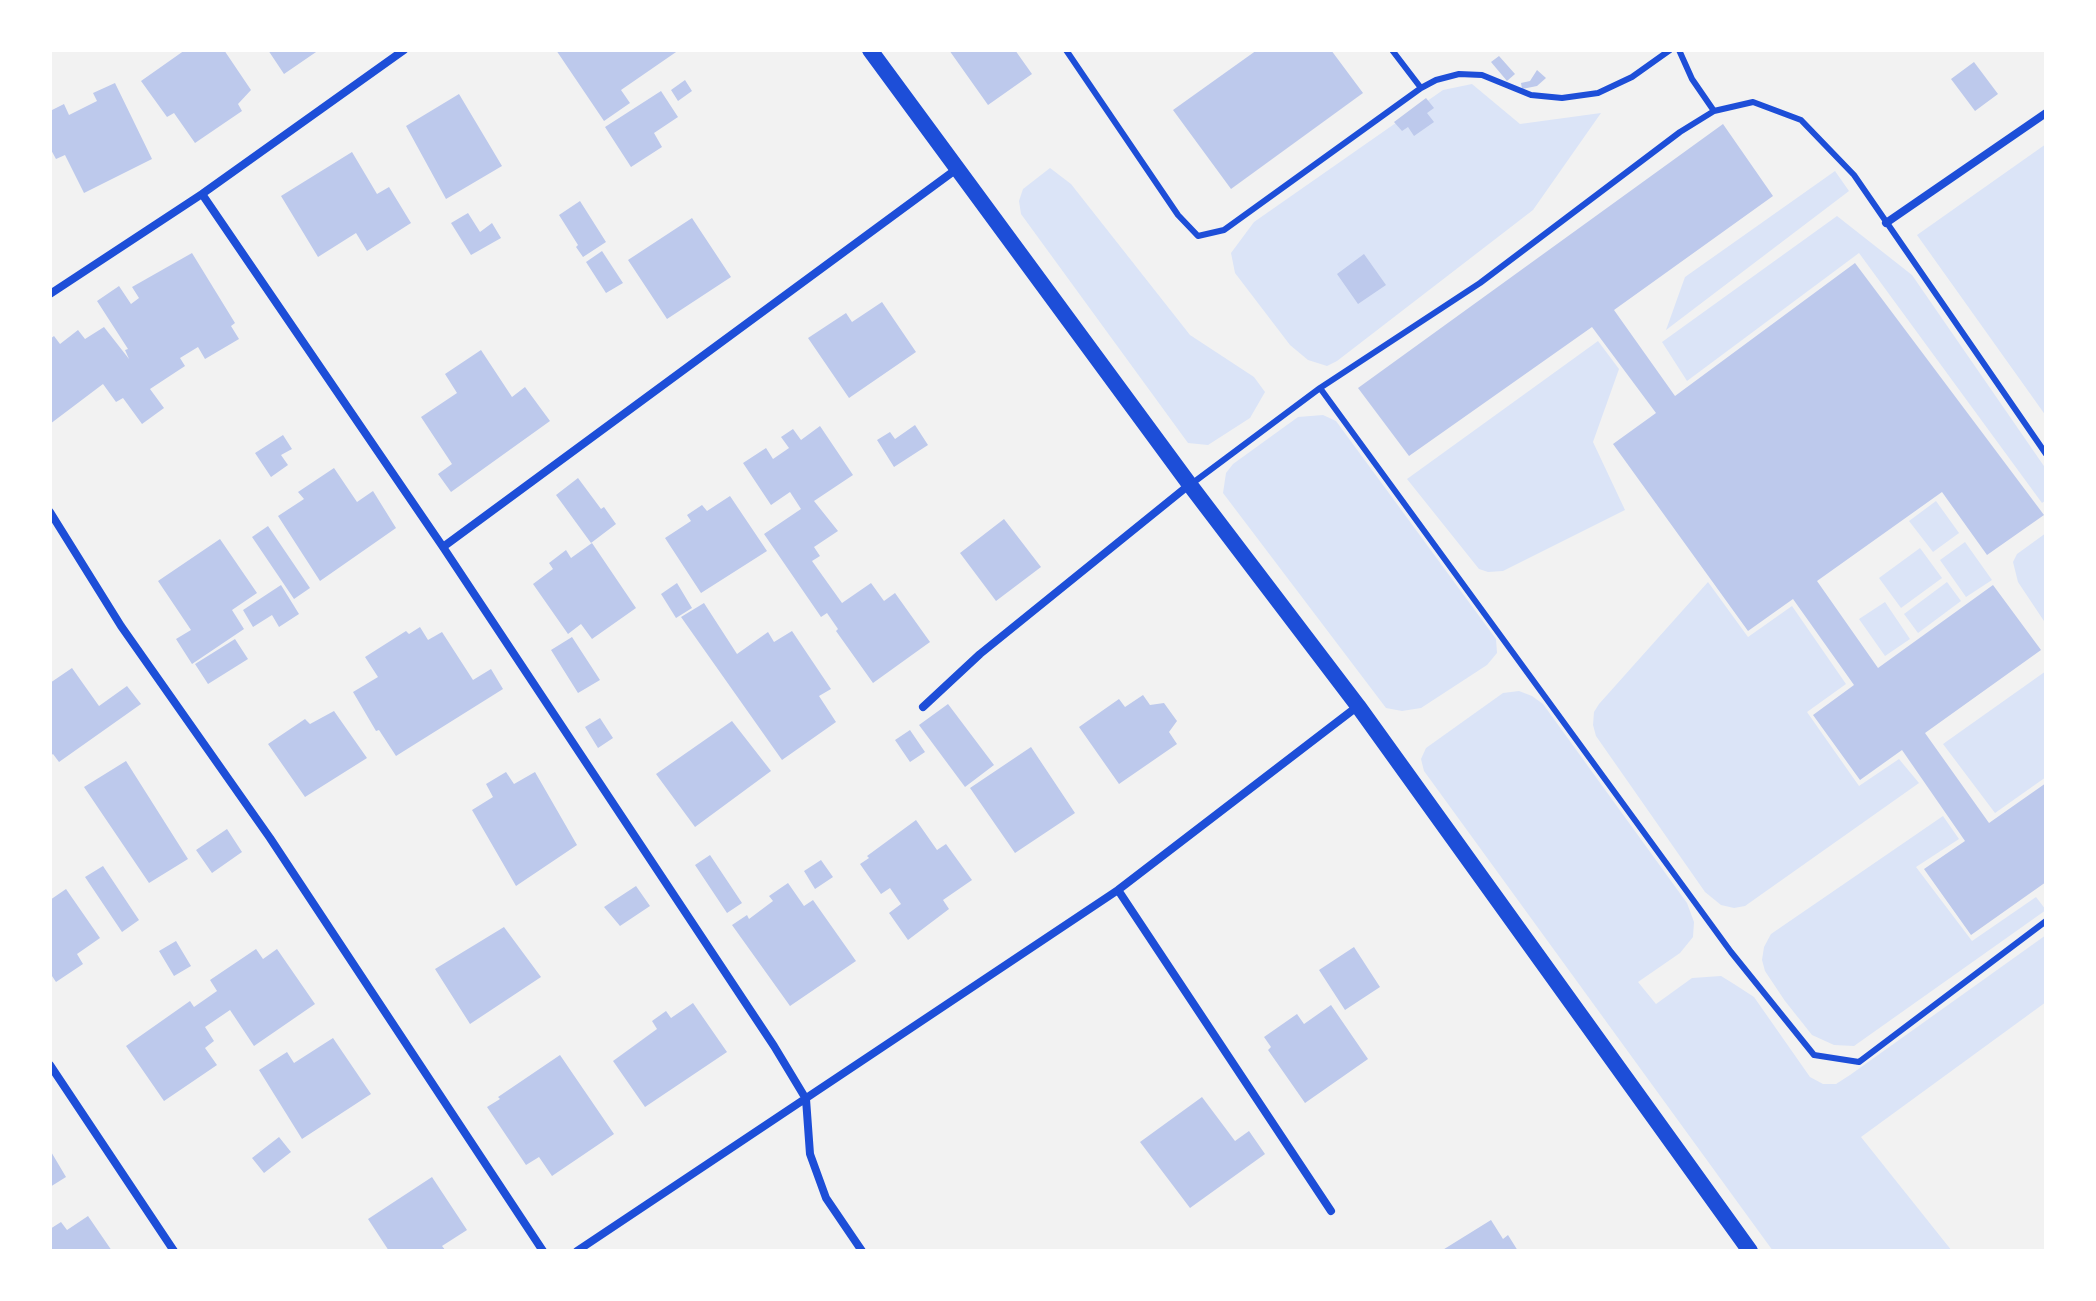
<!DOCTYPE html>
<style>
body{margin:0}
#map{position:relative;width:2096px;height:1301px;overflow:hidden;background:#f2f2f2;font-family:Raleway,sans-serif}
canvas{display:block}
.frame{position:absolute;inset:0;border:52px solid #fff;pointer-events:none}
</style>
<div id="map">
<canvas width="2096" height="1301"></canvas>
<div class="frame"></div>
</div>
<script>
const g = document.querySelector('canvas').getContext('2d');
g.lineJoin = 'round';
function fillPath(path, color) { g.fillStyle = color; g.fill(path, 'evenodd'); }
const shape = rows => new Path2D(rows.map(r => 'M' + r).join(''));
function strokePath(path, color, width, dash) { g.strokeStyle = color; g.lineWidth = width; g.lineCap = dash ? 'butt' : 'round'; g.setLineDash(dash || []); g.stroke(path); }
fillPath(shape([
 [1472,84,1520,124,1601,113,1533,210,1337,361,1327,366,1308,360,1290,345,1235,273,1231,253,1254,222,1443,90],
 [2046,144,2046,416,1917,235],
 [1050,168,1071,184,1190,335,1254,377,1265,392,1250,418,1208,445,1188,443,1021,214,1019,201,1023,189],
 [1835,171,1849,191,1666,330,1685,277],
 [1837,216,1912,275,2046,469,2046,500,2042,503,1859,253,1687,381,1662,342],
 [1598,341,1619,369,1593,442,1625,510,1503,571,1488,572,1479,569,1407,479],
 [1323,415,1336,421,1496,639,1497,653,1487,665,1421,708,1402,711,1386,708,1223,493,1226,473,1233,464,1298,417],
 [1936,501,1959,533,1933,552,1909,521],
 [2046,533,2046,624,2018,582,2013,562,2017,554],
 [1965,542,1992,580,1966,597,1940,560],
 [1920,548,1942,578,1901,608,1879,578],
 [1708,582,1748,637,1792,606,1846,684,1807,712,1859,786,1899,759,1919,783,1745,906,1734,908,1721,905,1705,892,1596,736,1593,725,1594,712,1599,704],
 [1947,582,1961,601,1918,633,1904,614],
 [1885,602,1910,639,1885,656,1859,619],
 [2046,671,2046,777,1995,813,1943,744],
 [1519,691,1532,696,1543,704,1687,903,1694,922,1693,937,1680,953,1638,982,1656,1004,1692,978,1721,976,1734,984,1754,997,1810,1077,1823,1084,1836,1084,1850,1075,2046,935,2046,1002,1861,1137,1952,1251,1773,1251,1424,771,1421,759,1426,748,1503,693],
 [1943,816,1959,839,1916,867,1972,941,2036,897,2046,910,1854,1046,1834,1045,1812,1035,1785,1001,1765,971,1762,960,1764,947,1771,934]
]), '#dbe4f7');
fillPath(shape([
 [185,50,224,50,251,90,238,104,242,111,195,143,174,113,167,117,141,81],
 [268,50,319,50,284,74],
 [556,50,679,50,621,90,630,103,604,121],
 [949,50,1015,50,1032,74,988,105],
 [1257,50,1331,50,1363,93,1231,189,1173,110],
 [1499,56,1515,74,1507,81,1491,62],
 [1974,62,1998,94,1975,111,1951,79],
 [1537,70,1546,78,1537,86,1522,89,1521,83,1530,81],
 [685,80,692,91,678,101,671,90],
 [115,83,152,159,84,193,65,155,56,159,50,148,50,111,64,104,69,115,97,101,93,93],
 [661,91,678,117,654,133,662,147,631,167,605,127],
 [459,94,502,166,446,199,406,126],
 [1426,98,1434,108,1427,113,1434,122,1414,136,1408,127,1402,131,1394,122],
 [1723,124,1773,196,1614,310,1675,396,1855,263,2044,515,1987,555,1942,492,1817,581,1878,668,1993,585,2041,650,1925,733,1989,823,2046,783,2046,882,1971,935,1924,869,1965,841,1902,750,1860,780,1813,715,1854,685,1793,599,1748,631,1613,444,1656,413,1592,327,1409,456,1358,388],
 [352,152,377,194,389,187,411,223,367,251,356,233,318,257,281,196],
 [580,201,606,242,583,257,576,247,578,245,559,215],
 [468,213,480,232,492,223,501,238,471,255,451,223],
 [692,218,731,277,667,319,628,260],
 [602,251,623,283,606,293,586,262],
 [192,253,235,323,231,326,239,339,205,359,198,347,180,358,185,366,150,389,164,408,142,424,123,398,116,402,103,384,50,424,50,339,54,336,60,344,78,330,85,339,104,327,129,359,125,350,128,349,97,301,119,286,131,304,139,298,132,287],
 [1364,254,1386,285,1358,304,1337,274],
 [882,302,916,352,849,398,808,338,846,313,852,322],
 [481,350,512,397,525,387,550,421,451,492,438,474,452,464,421,417,457,393,445,374],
 [915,425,928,445,894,467,877,440,890,432,895,439],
 [820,426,853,475,814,501,838,531,814,547,820,556,812,561,842,603,871,583,884,601,895,593,930,642,873,683,836,631,838,629,827,613,821,617,764,534,801,509,790,492,771,505,743,463,766,448,773,459,789,448,781,437,793,429,801,440],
 [283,435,292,449,281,455,288,465,271,477,255,453],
 [334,468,357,502,373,491,396,528,320,581,278,516,304,499,298,492],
 [578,478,601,509,604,507,616,524,591,543,556,495],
 [730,496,767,551,701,593,665,538,691,521,687,515,702,505,707,511],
 [1004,519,1041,567,996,601,960,553],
 [268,526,310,588,294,599,252,537],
 [220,539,257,593,232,610,244,629,192,664,176,639,191,630,158,581],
 [592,543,636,608,592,639,581,624,568,634,533,584,553,569,549,563,566,550,571,558],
 [677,583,692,608,676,618,661,594],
 [281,585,299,614,279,627,272,615,253,627,243,610],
 [704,603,737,654,768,632,774,642,792,631,831,689,819,696,836,722,782,760,681,617],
 [420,627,428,640,442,632,473,680,491,669,503,689,396,756,379,730,376,731,353,692,378,677,365,657,406,631,409,634],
 [572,637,600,680,578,693,551,650],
 [235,639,248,659,208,684,195,664],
 [72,668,99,706,127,686,141,704,59,762,53,754,50,756,50,683],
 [1143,695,1150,705,1164,703,1177,721,1169,732,1177,744,1119,784,1079,727,1119,699,1125,707],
 [948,704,994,765,965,787,919,725],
 [334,711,367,758,305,797,268,744,305,719,310,724],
 [600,718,613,738,598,748,585,727],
 [732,721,771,771,695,827,656,774],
 [910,730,925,752,910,762,895,740],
 [1031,747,1075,813,1015,853,970,788],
 [126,761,188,859,149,883,84,787],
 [506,772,514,784,535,772,577,845,516,886,472,810,493,797,486,784],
 [916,820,937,850,946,844,972,880,943,900,949,909,908,940,889,913,901,904,890,888,881,894,860,864,869,858,867,856],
 [227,829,242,852,212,873,196,850],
 [710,855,742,903,727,913,695,865],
 [821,860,833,877,815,889,804,871],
 [103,866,139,920,122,932,85,877],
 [788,883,804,906,813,900,856,961,790,1006,732,925,747,915,749,919,773,901,769,896],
 [636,886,650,906,620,926,604,907],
 [66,889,100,938,77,954,83,964,56,982,50,973,50,900],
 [504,927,541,977,470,1024,435,969],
 [176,941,191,966,174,976,159,951],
 [1354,947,1380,987,1345,1010,1319,970],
 [256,949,263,959,277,949,315,1004,254,1046,230,1010,205,1027,214,1041,205,1048,217,1065,164,1101,126,1046,190,1001,194,1007,217,991,210,980],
 [693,1003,727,1052,645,1107,613,1061,657,1029,652,1021,666,1011,671,1018],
 [1331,1005,1368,1059,1305,1103,1268,1050,1271,1047,1264,1037,1297,1014,1304,1024],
 [333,1038,371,1094,302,1139,259,1070,287,1052,294,1063],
 [560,1055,614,1134,552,1176,539,1157,526,1165,487,1107,500,1099,498,1097],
 [1202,1097,1235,1141,1249,1131,1265,1154,1190,1208,1140,1142],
 [279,1137,291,1152,264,1173,252,1158],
 [50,1150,66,1177,50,1187],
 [432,1177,467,1230,442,1246,446,1251,389,1251,368,1219],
 [88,1216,112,1251,50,1251,50,1229,61,1222,67,1230],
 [1491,1220,1503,1239,1508,1235,1518,1251,1441,1251]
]), '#bdc9ec');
strokePath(shape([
 [1066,50,1178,215,1198,236,1224,230,1421,88,1436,80,1459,74,1482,75,1531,95,1562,98,1598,93,1632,77,1670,50],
 [1392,50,1421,88],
 [1679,50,1692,79,1714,111],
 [1320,388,1731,952,1814,1055,1859,1062,2046,921],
 [1190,485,1320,388,1480,283,1680,132,1714,111,1753,102,1801,120,1854,175,2046,454]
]), '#1d4ed8', 6);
strokePath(shape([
 [202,194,443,547,774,1046,806,1099,810,1154,826,1198,862,1251],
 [1886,223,2046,113],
 [50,294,202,194,404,50],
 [50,512,121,626,270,838,543,1251],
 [443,547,958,168],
 [923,707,980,654,1189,485],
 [1118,890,1331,1211],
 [50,1065,174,1251],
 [577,1251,1118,890,1358,706]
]), '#1d4ed8', 8);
strokePath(shape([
 [870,50,1190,485,1358,706,1750,1251]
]), '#1d4ed8', 16);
</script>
